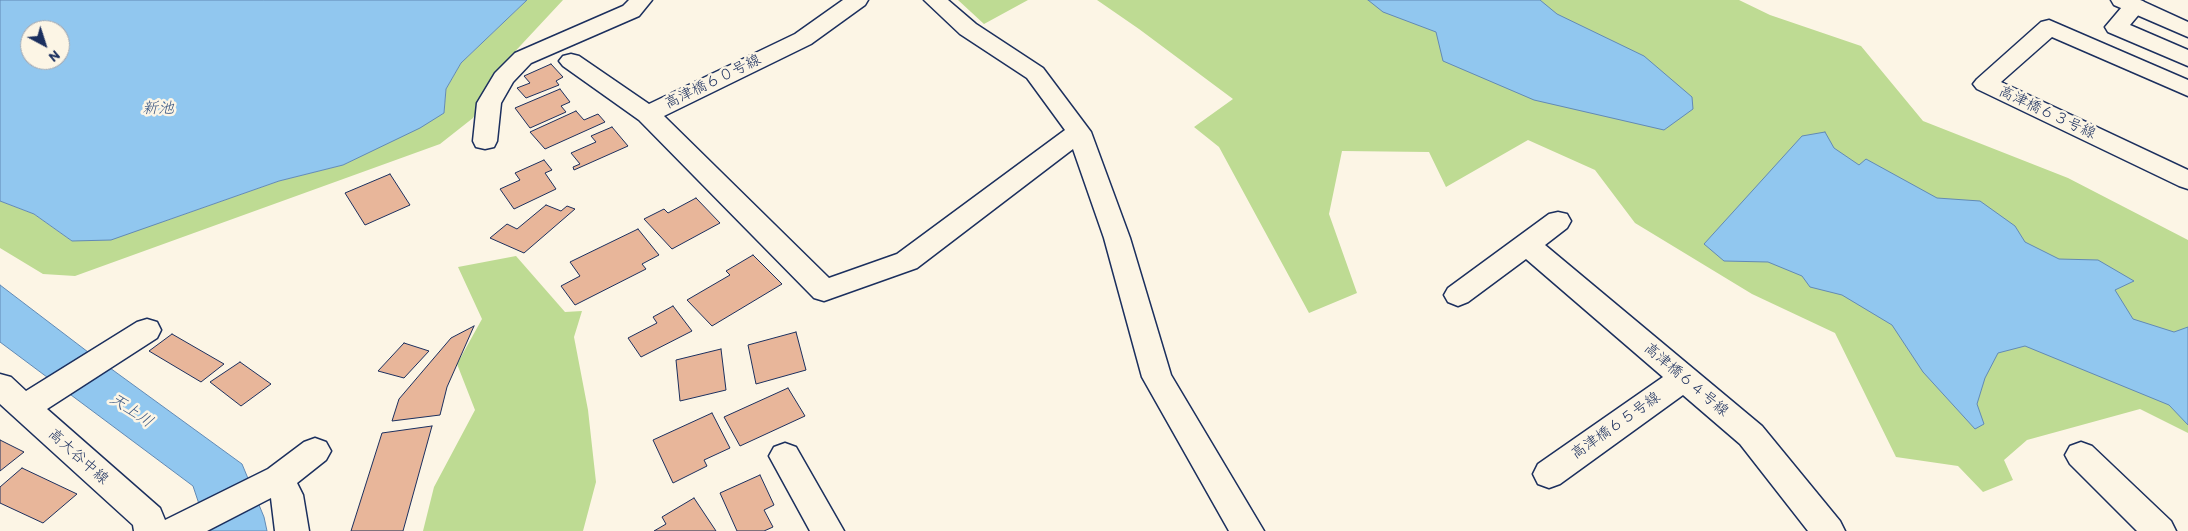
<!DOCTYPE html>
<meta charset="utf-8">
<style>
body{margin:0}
#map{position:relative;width:2188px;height:531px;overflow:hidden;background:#fcf5e5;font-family:Itim,sans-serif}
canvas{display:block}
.north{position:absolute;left:20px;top:20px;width:50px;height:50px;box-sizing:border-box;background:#fcf5e5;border:1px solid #a2a6af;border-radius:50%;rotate:140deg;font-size:14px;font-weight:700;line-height:20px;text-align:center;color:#1b2f5e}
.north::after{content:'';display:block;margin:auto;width:18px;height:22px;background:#1b2f5e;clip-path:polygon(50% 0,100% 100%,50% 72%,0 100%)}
</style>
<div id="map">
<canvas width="2188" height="531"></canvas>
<div class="north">N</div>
</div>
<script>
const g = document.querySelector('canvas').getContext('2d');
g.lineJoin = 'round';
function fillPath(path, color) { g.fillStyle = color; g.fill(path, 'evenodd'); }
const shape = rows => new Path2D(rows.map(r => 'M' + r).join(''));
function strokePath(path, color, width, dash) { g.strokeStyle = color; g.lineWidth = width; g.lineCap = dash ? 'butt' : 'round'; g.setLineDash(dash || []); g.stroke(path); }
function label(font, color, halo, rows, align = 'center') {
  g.font = font + ' Itim,"Klee One",sans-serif'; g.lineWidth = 5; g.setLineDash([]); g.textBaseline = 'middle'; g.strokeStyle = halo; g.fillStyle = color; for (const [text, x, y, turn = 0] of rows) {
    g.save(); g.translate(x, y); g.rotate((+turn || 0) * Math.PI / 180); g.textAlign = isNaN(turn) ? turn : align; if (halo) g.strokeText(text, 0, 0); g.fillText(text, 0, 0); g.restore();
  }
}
fillPath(shape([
 [527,0,563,0,508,59,473,118,440,144,75,276,43,274,0,248,0,201,34,214,72,241,168,220,279,181,343,165,444,113,446,89,461,63],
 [958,0,1028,0,984,24],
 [1097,0,1739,0,1770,15,1861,46,1923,121,2068,178,2188,240,2188,433,2140,409,2027,440,2004,460,2013,480,1983,492,1958,466,1896,457,1835,333,1752,294,1635,223,1595,170,1528,140,1446,187,1429,152,1342,151,1329,214,1357,293,1309,313,1219,147,1194,127,1233,99,1139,29],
 [516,256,565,312,582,311,574,337,588,410,596,482,583,531,423,531,434,487,475,410,457,364,482,319,458,267]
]), '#bedb93');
const water = shape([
 [0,0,527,0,461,63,446,89,444,113,420,128,343,165,279,181,111,240,72,241,34,214,0,201,0,0],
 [30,30,60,30,60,60,30,60,30,30],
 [1368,0,1540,0,1557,14,1644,56,1692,97,1693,109,1664,130,1534,100,1443,61,1436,32,1383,12,1368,0],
 [1825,132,1834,148,1859,165,1866,159,1937,198,1980,201,2015,226,2025,242,2059,259,2098,260,2134,281,2115,290,2133,319,2174,332,2188,327,2188,425,2169,405,2025,346,1998,353,1985,378,1977,404,1984,424,1975,429,1923,372,1892,325,1842,295,1810,287,1802,276,1768,262,1724,261,1704,244,1802,136,1825,132],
 [0,285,88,352,242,464,264,517,267,531,208,531,193,486,0,342,0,285]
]);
fillPath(water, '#91c7ef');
strokePath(water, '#628ab5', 1);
const building = shape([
 [551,64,563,77,556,81,559,85,526,98,517,88,530,83,524,76,551,64],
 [560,89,570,102,561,106,566,112,530,128,515,108,560,89],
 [576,111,584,120,598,114,605,122,545,149,530,132,576,111],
 [612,127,628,146,574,170,573,167,580,164,571,153,596,142,591,136,612,127],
 [544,160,552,170,545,173,556,189,514,209,500,189,520,180,515,173,544,160],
 [390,174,410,205,365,225,345,193,390,174],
 [696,198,720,223,672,249,644,219,664,209,668,213,696,198],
 [546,205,561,211,567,206,575,209,524,253,490,238,507,224,517,229,546,205],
 [638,229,659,255,642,264,646,269,575,305,561,286,580,276,570,262,638,229],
 [753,255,782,284,712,326,687,300,730,275,726,271,753,255],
 [673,306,692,331,641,357,628,338,657,323,653,317,673,306],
 [474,326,447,387,440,415,392,421,399,399,451,338,474,326],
 [796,332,806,370,756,384,748,345,796,332],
 [172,334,224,364,201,382,149,351,172,334],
 [404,343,429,351,404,378,378,371,404,343],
 [721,349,726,390,680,401,676,360,721,349],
 [240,362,271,384,241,406,210,382,240,362],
 [788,388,805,416,740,446,724,417,788,388],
 [712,413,730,448,704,460,707,466,673,483,653,440,712,413],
 [432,426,403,531,351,531,382,433,432,426],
 [0,440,24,452,0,471,0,440],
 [22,468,77,494,43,523,0,503,0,487,22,468],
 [760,475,774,505,764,510,773,527,764,531,737,531,720,493,760,475],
 [694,498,716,531,654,531,666,524,662,517,694,498]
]);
fillPath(building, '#e8b69a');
strokePath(building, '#1b2f5e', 1);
const minor = shape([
 [629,0,652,0,639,16,531,63,513,82,501,103,497,141,494,147,485,149,476,147,473,141,477,103,495,73,515,53,623,6,629,0],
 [843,0,868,0,865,5,811,44,664,116,829,278,897,254,1065,130,1027,78,960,34,924,0,948,0,976,24,1043,68,1091,132,1130,238,1171,375,1264,531,1229,531,1142,377,1104,238,1073,149,917,268,824,301,814,298,639,120,563,66,559,61,563,56,571,54,579,56,649,104,795,34,843,0],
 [2137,0,2143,1,2146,6,2130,25,2188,50,2188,66,2108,32,2105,27,2127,1,2137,0],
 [2049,20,2188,80,2188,96,2052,37,2001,82,2188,170,2188,189,2179,186,1977,89,1973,84,1977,79,2041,22,2049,20],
 [1558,212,1567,214,1571,221,1567,228,1545,245,1762,426,1840,521,1845,531,1808,531,1740,444,1683,395,1560,484,1549,488,1538,484,1533,474,1538,464,1663,377,1526,259,1468,302,1458,306,1448,302,1444,295,1448,288,1549,214,1558,212],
 [147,319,157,322,161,330,157,338,47,409,160,508,165,520,268,469,304,442,315,438,326,442,331,451,326,460,297,483,303,495,309,531,275,531,271,498,207,531,134,531,133,525,0,404,0,374,11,377,26,391,137,322,147,319],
 [2081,442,2092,446,2171,521,2176,531,2137,531,2070,464,2065,455,2070,446,2081,442],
 [785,443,796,447,844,531,810,531,769,456,774,447,785,443]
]);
const primary = shape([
 [2111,0,2140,0,2188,22,2188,37,2114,5,2111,0]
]);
strokePath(minor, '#1b2f5e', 3);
strokePath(primary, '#1b2f5e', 3);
fillPath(minor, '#fcf5e5');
fillPath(primary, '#fcf5e5');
label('15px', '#1b2f5e', '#fcf5e5', [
 ["高津橋６０号線",713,82,-26],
 ["高津橋６３号線",2047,113,25],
 ["高津橋６４号線",1686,380,40],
 ["高津橋６５号線",1616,426,-35],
 ["高大谷中線",78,457,42]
]);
label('italic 16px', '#385582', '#fcf5e5', [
 ["新池",158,109],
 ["天上川",131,411,34]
]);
</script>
